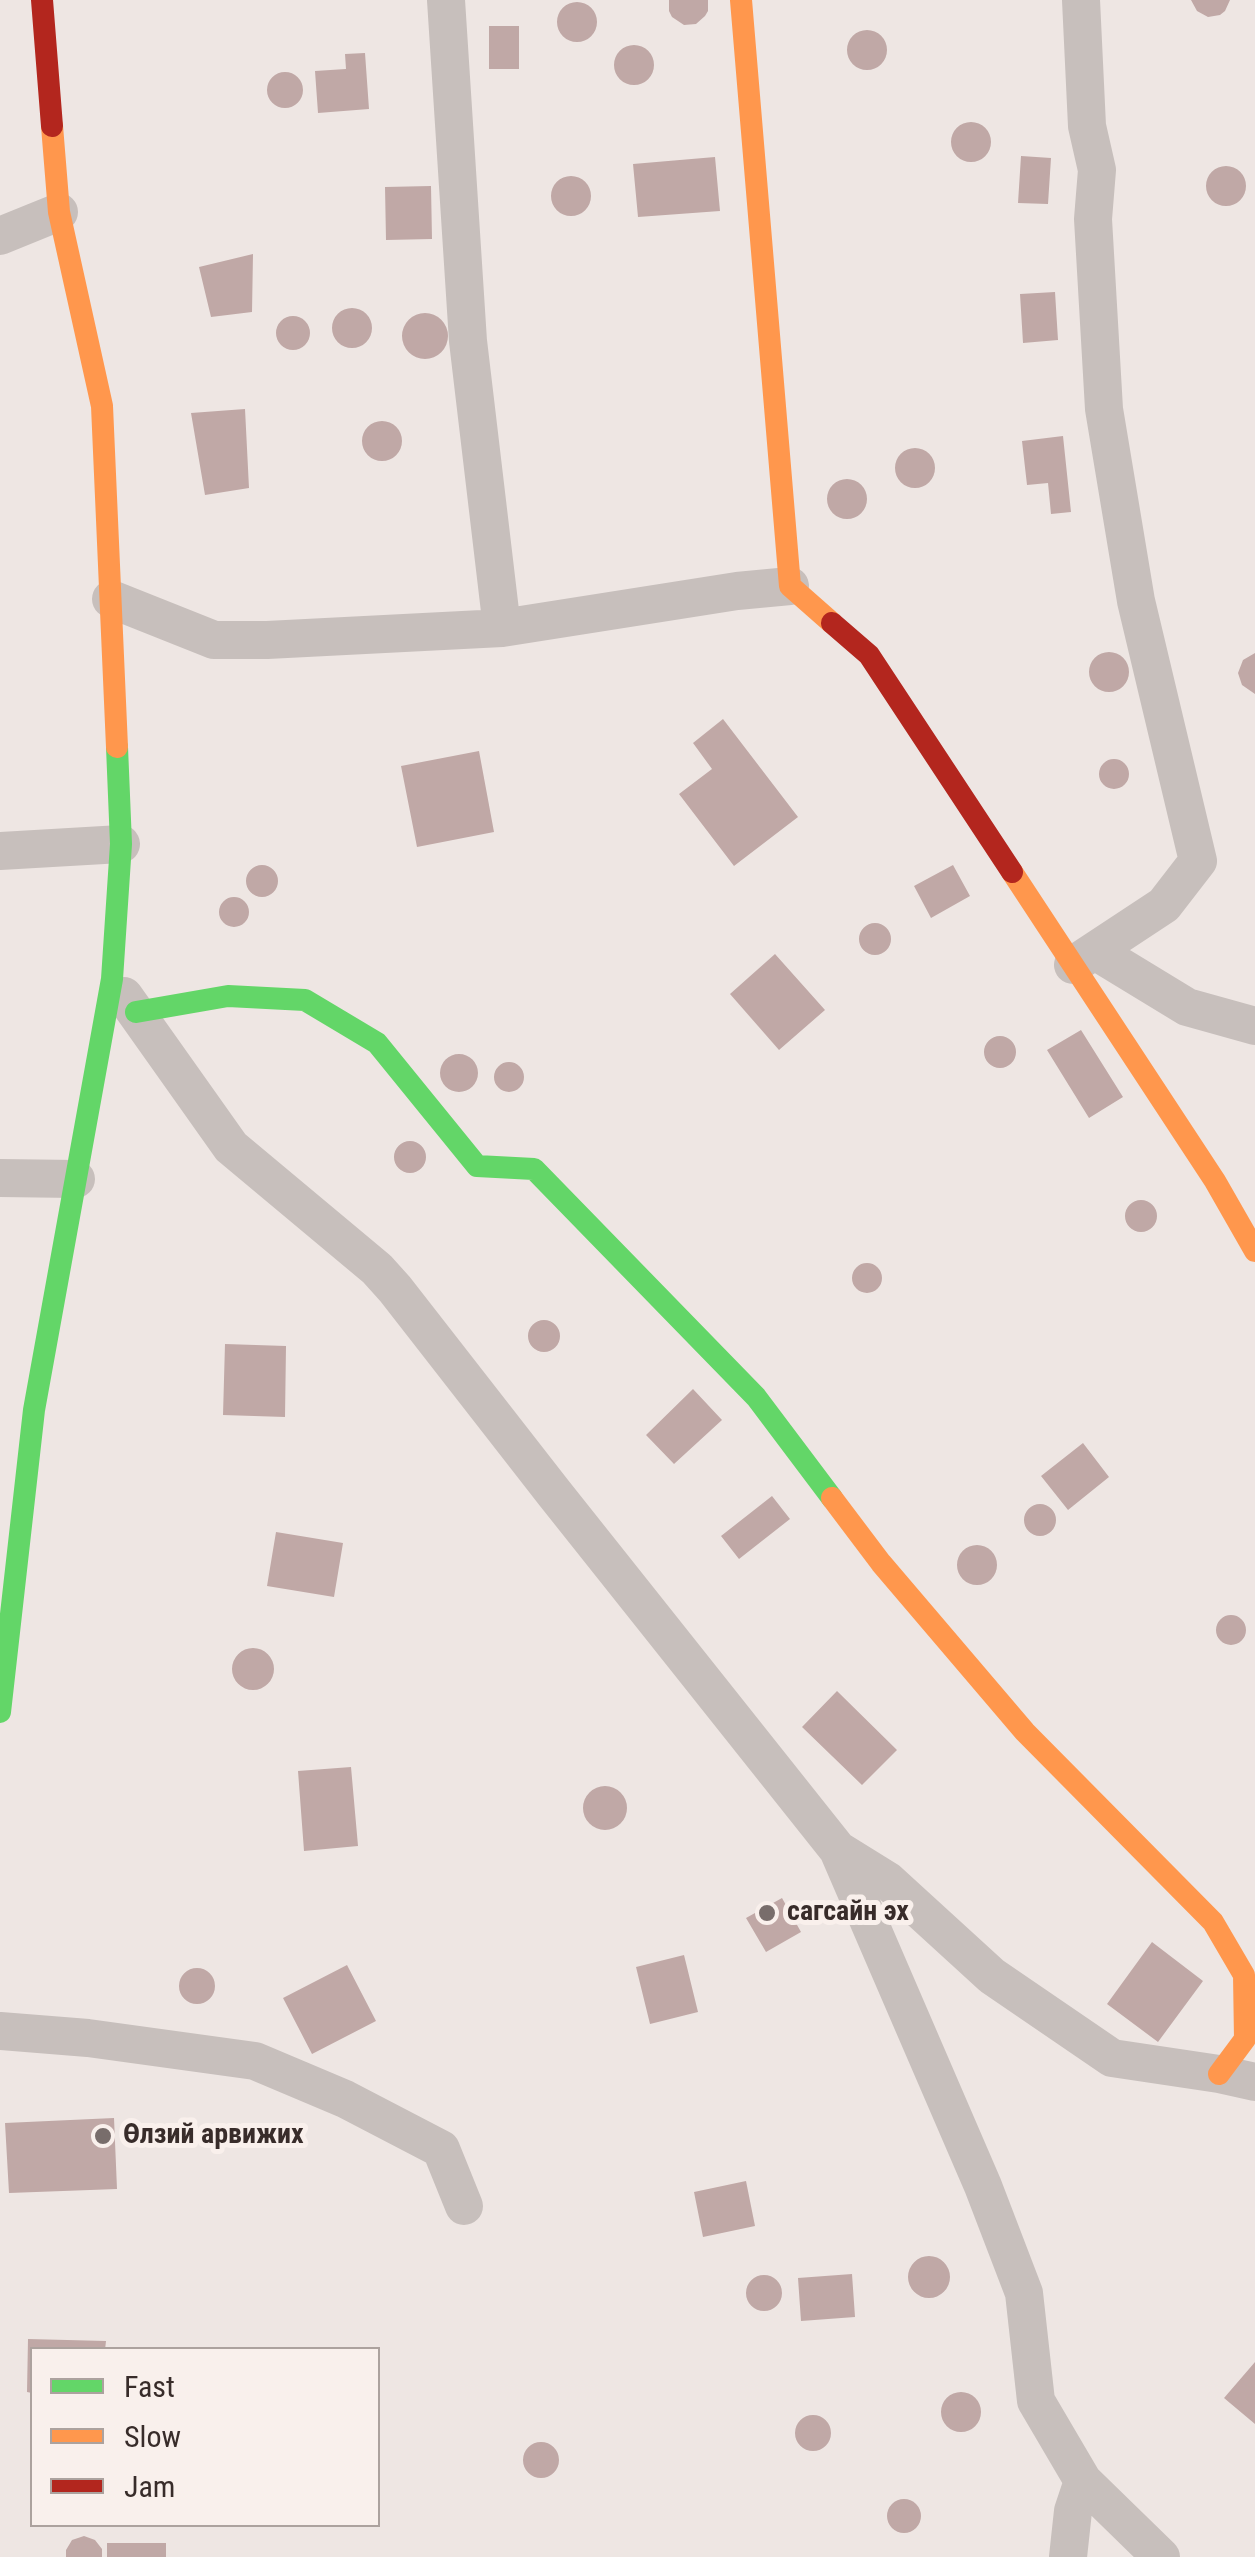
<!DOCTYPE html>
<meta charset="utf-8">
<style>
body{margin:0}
#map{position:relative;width:1255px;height:2557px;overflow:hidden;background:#eee6e3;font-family:"Roboto Condensed",sans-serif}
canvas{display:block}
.legend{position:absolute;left:30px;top:2347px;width:350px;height:180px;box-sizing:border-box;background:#f9f0ec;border:2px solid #aca29e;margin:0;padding:12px 18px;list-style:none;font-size:30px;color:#382c2a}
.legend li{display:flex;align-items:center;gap:20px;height:50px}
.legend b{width:50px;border:2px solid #aca29e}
</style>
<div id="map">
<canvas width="1255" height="2557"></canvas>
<ul class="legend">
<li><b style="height:12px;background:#63d668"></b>Fast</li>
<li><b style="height:12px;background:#ff974d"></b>Slow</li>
<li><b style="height:12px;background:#b3261e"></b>Jam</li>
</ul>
</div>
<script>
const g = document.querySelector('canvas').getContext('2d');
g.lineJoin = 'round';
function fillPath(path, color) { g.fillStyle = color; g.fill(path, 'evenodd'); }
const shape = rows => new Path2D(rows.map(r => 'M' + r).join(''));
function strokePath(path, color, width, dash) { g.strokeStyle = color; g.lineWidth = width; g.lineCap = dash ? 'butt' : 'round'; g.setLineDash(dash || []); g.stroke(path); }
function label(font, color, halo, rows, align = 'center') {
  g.font = font + ' "Roboto Condensed",sans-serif'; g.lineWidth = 10; g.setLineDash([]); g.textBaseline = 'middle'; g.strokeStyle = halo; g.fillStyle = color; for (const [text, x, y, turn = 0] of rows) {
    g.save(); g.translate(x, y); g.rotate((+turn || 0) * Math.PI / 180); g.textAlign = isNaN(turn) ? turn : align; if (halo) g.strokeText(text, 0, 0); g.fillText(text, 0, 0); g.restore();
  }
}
fillPath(shape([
 [669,0,708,0,708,11,705,16,696,24,684,25,672,17,669,11],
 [1191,0,1230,0,1225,11,1220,15,1208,17,1197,11],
 '557 22a20 20 0 1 1 40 0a20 20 0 1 1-40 0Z',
 [489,26,519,26,519,69,489,69],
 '847 50a20 20 0 1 1 40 0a20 20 0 1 1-40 0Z',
 '614 65a20 20 0 1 1 40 0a20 20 0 1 1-40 0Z',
 [365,53,369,109,318,113,315,71,346,69,345,54],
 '267 90a18 18 0 1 1 36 0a18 18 0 1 1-36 0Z',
 '951 142a20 20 0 1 1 40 0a20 20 0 1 1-40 0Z',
 [1021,156,1051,158,1048,204,1018,203],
 [715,157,720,211,638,217,633,164],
 '1206 186a20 20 0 1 1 40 0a20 20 0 1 1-40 0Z',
 '551 196a20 20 0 1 1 40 0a20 20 0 1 1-40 0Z',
 [431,186,432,239,386,240,385,187],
 [253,254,252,312,211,317,199,267],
 [1055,292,1058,340,1023,343,1020,294],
 '332 328a20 20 0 1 1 40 0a20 20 0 1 1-40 0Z',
 '402 336a23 23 0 1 1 46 0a23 23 0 1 1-46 0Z',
 '276 333a17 17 0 1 1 34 0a17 17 0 1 1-34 0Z',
 [245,409,249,488,205,495,191,413],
 '362 441a20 20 0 1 1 40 0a20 20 0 1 1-40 0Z',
 [1063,436,1071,512,1051,514,1048,483,1027,485,1022,441],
 '895 468a20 20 0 1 1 40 0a20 20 0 1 1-40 0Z',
 '827 499a20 20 0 1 1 40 0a20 20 0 1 1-40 0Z',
 '1089 672a20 20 0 1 1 40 0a20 20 0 1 1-40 0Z',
 [1255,653,1255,694,1242,685,1238,673,1243,660],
 [723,719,798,817,734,866,679,794,712,769,693,743],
 [479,751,494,832,417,847,401,766],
 '1099 774a15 15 0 1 1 30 0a15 15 0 1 1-30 0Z',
 [953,865,970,896,931,918,914,886],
 '246 881a16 16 0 1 1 32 0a16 16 0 1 1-32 0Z',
 '219 912a15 15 0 1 1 30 0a15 15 0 1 1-30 0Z',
 '859 939a16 16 0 1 1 32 0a16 16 0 1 1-32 0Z',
 [775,954,825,1010,779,1050,730,994],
 [1081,1030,1123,1097,1089,1118,1047,1050],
 '984 1052a16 16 0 1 1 32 0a16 16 0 1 1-32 0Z',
 '440 1073a19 19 0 1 1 38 0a19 19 0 1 1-38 0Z',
 '494 1077a15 15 0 1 1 30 0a15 15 0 1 1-30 0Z',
 '394 1157a16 16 0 1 1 32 0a16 16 0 1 1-32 0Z',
 '1125 1216a16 16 0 1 1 32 0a16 16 0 1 1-32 0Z',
 '852 1278a15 15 0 1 1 30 0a15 15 0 1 1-30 0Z',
 '528 1336a16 16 0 1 1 32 0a16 16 0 1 1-32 0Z',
 [225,1344,286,1346,285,1417,223,1415],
 [693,1389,722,1420,674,1464,646,1435],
 [1083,1443,1109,1477,1068,1510,1041,1476],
 [772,1496,790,1519,739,1559,721,1536],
 '1024 1520a16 16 0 1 1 32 0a16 16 0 1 1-32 0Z',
 [276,1532,343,1543,334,1597,267,1586],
 '957 1565a20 20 0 1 1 40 0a20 20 0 1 1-40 0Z',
 '1216 1630a15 15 0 1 1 30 0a15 15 0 1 1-30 0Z',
 '232 1669a21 21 0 1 1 42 0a21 21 0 1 1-42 0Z',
 [837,1691,897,1750,862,1785,802,1727],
 [351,1767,358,1846,304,1851,298,1771],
 '583 1808a22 22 0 1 1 44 0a22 22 0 1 1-44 0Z',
 [782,1898,801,1932,766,1952,746,1918],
 [1152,1942,1203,1981,1158,2042,1107,2004],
 [684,1955,698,2012,650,2024,636,1967],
 [347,1965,376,2021,312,2054,283,1998],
 '179 1986a18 18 0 1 1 36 0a18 18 0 1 1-36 0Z',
 [114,2118,117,2189,9,2193,5,2123],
 [746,2181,755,2226,703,2237,694,2192],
 '908 2277a21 21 0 1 1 42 0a21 21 0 1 1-42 0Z',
 [852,2274,855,2317,801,2321,798,2278],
 '746 2293a18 18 0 1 1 36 0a18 18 0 1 1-36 0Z',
 [28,2339,106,2341,105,2350,32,2350,32,2393,27,2392],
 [1255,2362,1255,2424,1224,2398],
 '941 2412a20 20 0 1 1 40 0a20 20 0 1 1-40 0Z',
 '795 2433a18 18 0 1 1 36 0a18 18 0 1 1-36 0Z',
 '523 2460a18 18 0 1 1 36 0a18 18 0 1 1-36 0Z',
 '887 2516a17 17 0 1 1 34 0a17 17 0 1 1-34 0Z',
 [84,2536,95,2540,102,2549,102,2557,66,2557,66,2550,72,2540],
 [107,2543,166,2543,166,2557,107,2557]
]), '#c0a8a6');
strokePath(shape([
 [446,0,468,341,502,628],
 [0,236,59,212],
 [111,599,214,640,267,640,502,628,737,591,790,586],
 [0,851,121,844],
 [1095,951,1187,1007,1255,1026],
 [1073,965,1164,905,1198,861,1136,601,1104,409,1093,219,1097,170,1087,126,1081,0],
 [124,996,231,1147,377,1269,395,1289,554,1493,838,1850,888,1881,992,1976,1112,2058,1219,2074,1255,2082],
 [0,1178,76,1179],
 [838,1850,983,2186,1024,2293,1036,2401,1083,2481,1161,2557],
 [0,2031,88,2038,255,2061,345,2099,441,2149,464,2206],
 [1068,2557,1073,2511,1083,2481]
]), '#c7bfbc', 38);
strokePath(shape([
 [136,1012,228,996,305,1000,377,1043,477,1166,534,1169,756,1397,832,1498],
 [0,1712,34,1410,112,979,121,844,117,747]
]), '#63d668', 22);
strokePath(shape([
 [741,0,790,586,832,623],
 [52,126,59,212,102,406,117,747],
 [1012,872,1215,1181,1255,1251],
 [832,1498,881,1563,1025,1732,1213,1922,1244,1975,1245,2039,1219,2074]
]), '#ff974d', 22);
strokePath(shape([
 [42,0,52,126],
 [832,623,869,655,1012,872]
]), '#b3261e', 22);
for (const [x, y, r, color] of [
 [767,1913,10,"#786d6b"],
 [103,2136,10,"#786d6b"]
]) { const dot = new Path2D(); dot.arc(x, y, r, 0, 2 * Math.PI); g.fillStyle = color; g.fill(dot); strokePath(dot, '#f9f0ec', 4); }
label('bold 28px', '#382c2a', '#f9f0ec', [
 ["сагсайн эх",787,1913],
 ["Өлзий арвижих",123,2136]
], 'left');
</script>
